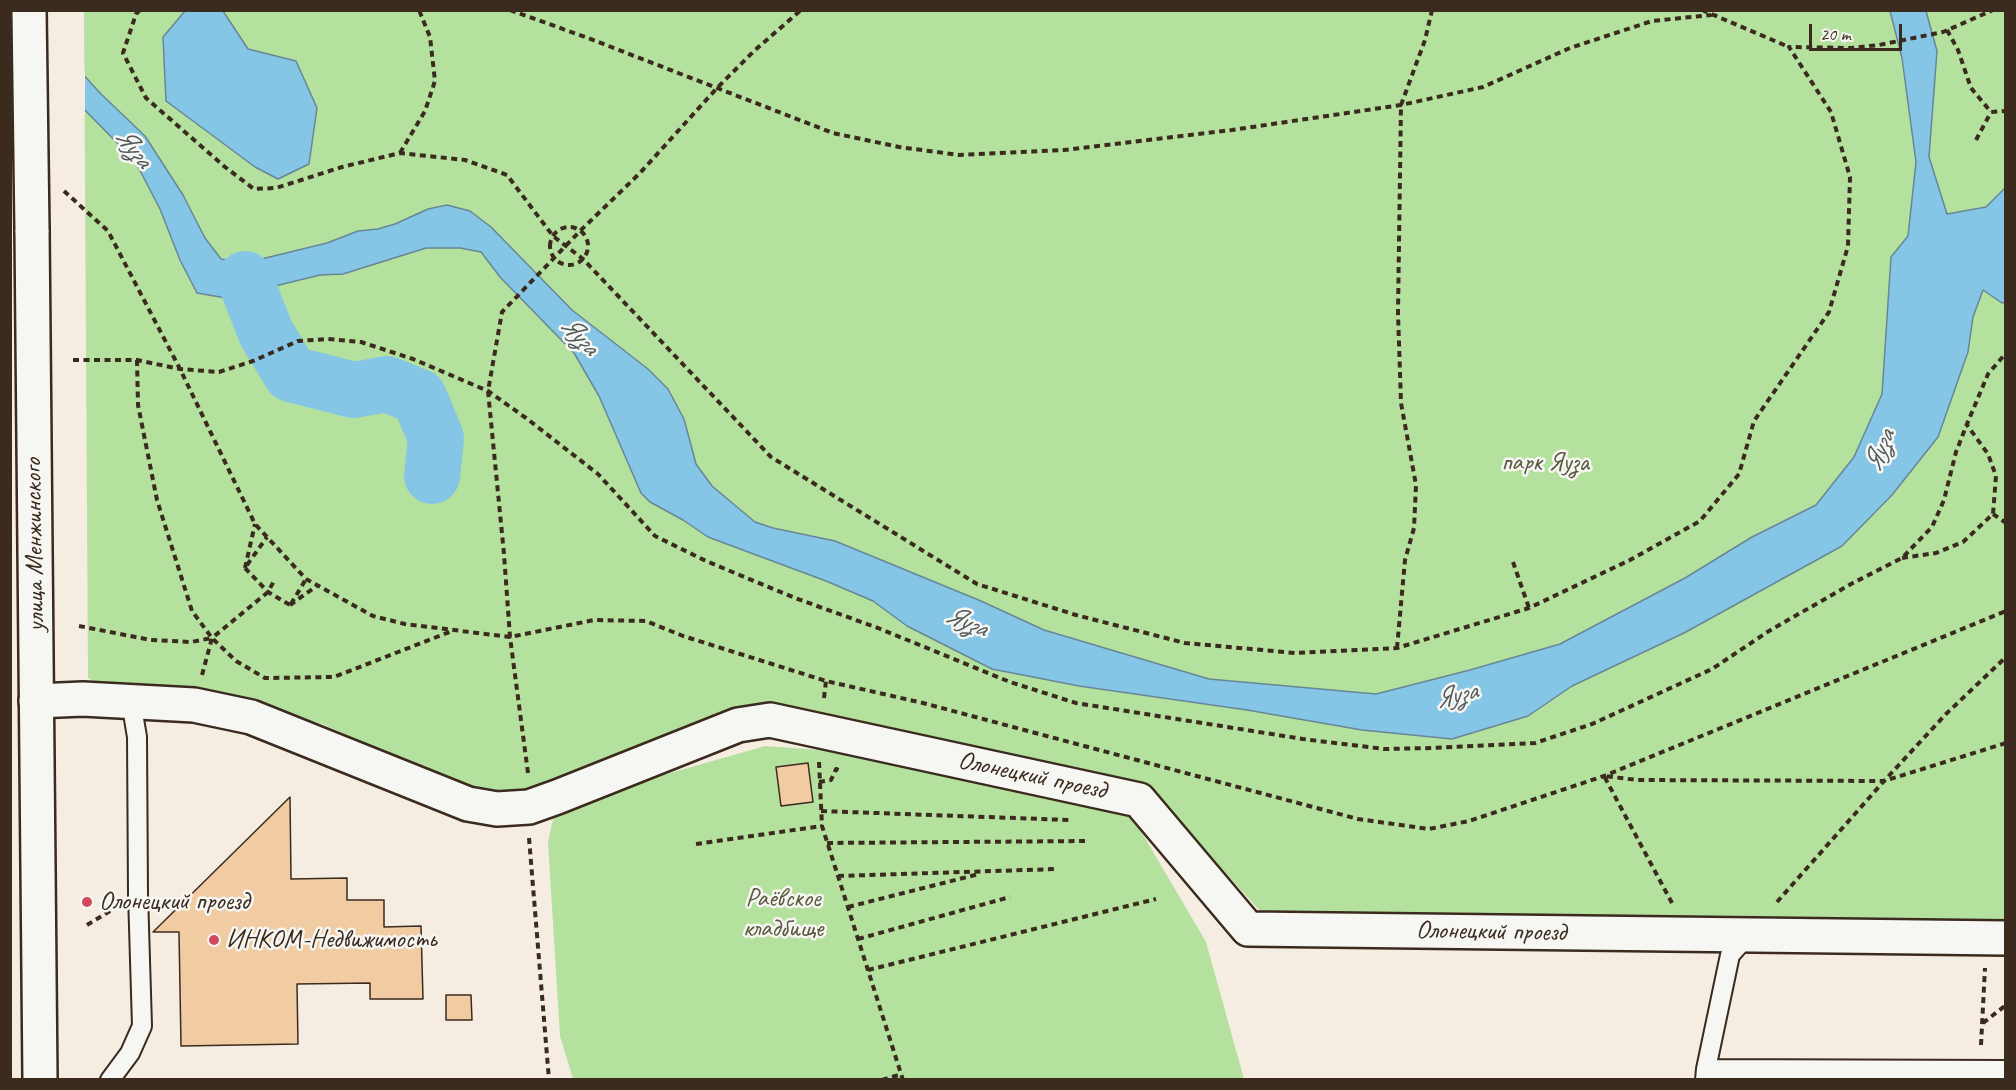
<!DOCTYPE html>
<meta charset="utf-8">
<style>
body{margin:0}
#map{position:relative;width:2016px;height:1090px;overflow:hidden;background:#f5ede2;font-family:Caveat,sans-serif}
canvas{display:block}
.frame{position:absolute;inset:0;border:12px solid #3b2a1e;pointer-events:none}
.scale{position:absolute;left:1809px;top:24px;width:93px;height:27px;box-sizing:border-box;border:3px solid #3b2a1e;border-top:0;padding-left:8px;font-size:18px;line-height:21px;white-space:nowrap;color:#3b2a1e;-webkit-text-stroke:4px #f6f6f2;paint-order:stroke}
</style>
<div id="map">
<canvas width="2016" height="1090"></canvas>
<div class="frame"></div>
<div class="scale">20 m</div>
</div>
<script>
const g = document.querySelector('canvas').getContext('2d');
g.lineJoin = 'round';
function fillPath(path, color) { g.fillStyle = color; g.fill(path, 'evenodd'); }
const shape = rows => new Path2D(rows.map(r => 'M' + r).join(''));
function strokePath(path, color, width, dash) { g.strokeStyle = color; g.lineWidth = width; g.lineCap = dash ? 'butt' : 'round'; g.setLineDash(dash || []); g.stroke(path); }
function label(font, color, halo, rows, align = 'center') {
  g.font = font + ' Caveat,sans-serif'; g.lineWidth = 5; g.setLineDash([]); g.textBaseline = 'middle'; g.strokeStyle = halo; g.fillStyle = color; for (const [text, x, y, turn = 0] of rows) {
    g.save(); g.translate(x, y); g.rotate((+turn || 0) * Math.PI / 180); g.textAlign = isNaN(turn) ? turn : align; if (halo) g.strokeText(text, 0, 0); g.fillText(text, 0, 0); g.restore();
  }
}
fillPath(shape([
 [84,11,2005,11,2005,926,1260,911,1147,786,762,706,536,792,482,794,407,762,322,724,224,698,103,686,88,678],
 [765,746,849,752,1128,809,1206,942,1244,1079,573,1079,560,1036,548,842,553,819,639,782]
]), '#b5e19e');
const water = shape([
 [10,11,25,11,101,94,145,136,183,195,205,238,221,259,245,263,327,243,358,231,378,229,395,224,428,209,447,205,470,211,491,227,572,310,648,369,668,389,684,419,696,464,712,486,755,522,773,528,835,541,981,601,1044,630,1209,679,1376,694,1470,670,1560,644,1685,578,1752,537,1816,505,1854,457,1882,394,1891,257,1908,236,1916,162,1902,58,1890,11,1926,11,1937,51,1929,157,1947,214,1986,207,2005,188,2005,302,2002,303,1983,290,1973,317,1968,352,1938,437,1892,495,1842,546,1684,633,1572,686,1528,716,1452,739,1362,730,1247,710,1079,686,992,669,907,626,873,601,826,581,708,537,683,520,650,502,641,493,599,396,574,353,500,277,481,252,460,248,426,248,343,274,320,275,226,298,197,293,180,260,160,209,135,161,11,35,10,11],
 [185,11,223,11,248,49,296,61,317,108,309,164,278,179,255,167,166,101,163,37,185,11]
]);
fillPath(water, '#85c5e6');
strokePath(water, '#678796', 1.5);
fillPath(shape([
 [29,10,85,72,85,116,10,40,11,11]
]), '#f5ede2');
strokePath(shape([
 [245,279,266,333,291,374,354,390,387,384,419,397,436,438,432,476]
]), '#85c5e6', 56);
const building = shape([
 [808,763,813,802,781,806,776,767,808,763],
 [290,797,291,879,347,878,347,900,384,900,384,927,421,926,423,999,370,999,370,983,297,984,298,1044,181,1046,179,932,153,932,290,797],
 [446,995,471,995,472,1020,446,1020,446,995]
]);
fillPath(building, '#f1cba1');
strokePath(building, '#3b2a1e', 1.5);
const lane = shape([
 [1706,1069,2006,1070],
 [110,1080,130,1053,142,1026,138,894,137,737,131,701],
 [1705,1080,1706,1069,1730,955,1748,935]
]);
const street = shape([
 [36,701,83,699,194,705,251,717,468,804,497,809,529,807,557,797,738,725,770,720,1139,800,1248,929,2006,938]
]);
const secondary = shape([
 [32,230,40,1080]
]);
strokePath(lane, '#3b2a1e', 22);
strokePath(street, '#3b2a1e', 38);
strokePath(secondary, '#3b2a1e', 38);
strokePath(shape([
 [140,10,136,14,123,53,146,98,225,167,254,189,276,188,342,167,400,153,465,160,507,175,553,236,583,259,771,457,977,584,1076,615,1185,643,1295,653,1397,648,1529,608,1630,560,1700,521,1739,474,1754,421,1829,312,1848,246,1850,177,1831,112,1789,47,1851,48,1879,45,1943,32,1993,10],
 [510,10,588,38,833,133,899,147,959,155,1064,150,1232,130,1401,105,1483,87,1570,48,1652,21,1711,15,1711,10],
 [1702,10,1789,47],
 [1947,30,1958,50,1971,88,1991,112,2006,111],
 [1976,140,1991,112],
 [400,153,425,111,435,81,430,37,419,10],
 [64,191,108,231,180,369,255,524,306,579,373,616,405,624,510,637,594,620,646,621,683,636,826,681,923,703,1358,819,1429,829,1469,821,1604,776,2006,611],
 '550 246a19 19 0 1 1 38 0a19 19 0 1 1-38 0Z',
 [73,360,137,360,180,369,219,372,253,361,298,341,328,339,361,342,413,359,488,391,526,418,598,474,655,536,706,561,795,598,878,628,1010,682,1076,703,1303,739,1384,749,1433,748,1535,743,1592,724,1712,669,1769,631,1851,584,1902,558,1932,527,1944,500,1956,452,1967,424,1988,374,2006,353],
 [137,360,138,405,157,500,192,611,212,638],
 [1993,514,2006,523],
 [1902,558,1936,553,1963,542,1993,514,1996,476,1988,454,1967,425],
 [1513,562,1529,608],
 [247,565,267,537],
 [245,568,268,592,290,605],
 [245,568,255,524],
 [291,604,306,579],
 [290,605,318,585],
 [79,626,151,640,191,642,212,638,236,661,265,678,334,677,452,631],
 [1397,648,1405,560,1414,528,1416,485,1401,403,1398,313,1401,105,1425,40,1432,10],
 [202,675,212,638,268,592,274,581],
 [824,698,826,681],
 [819,762,822,826,903,1080],
 [528,773,510,637,504,554,488,391,502,312,580,231,640,173,717,88,754,51,801,10],
 [819,782,831,780,836,769,839,770],
 [821,811,1069,820],
 [529,838,549,1080],
 [827,843,1088,841],
 [696,844,822,826],
 [838,876,1057,869],
 [1777,902,1884,781,1946,714,2006,657],
 [1672,903,1604,776,1637,780,1884,781,2006,743],
 [848,907,979,874],
 [87,925,115,908],
 [858,939,1010,897],
 [868,970,1156,899],
 [1983,1023,2006,1005],
 [1981,1045,1985,968],
 [882,1080,902,1074]
]), '#3b2a1e', 4, [6, 4.5]);
strokePath(lane, '#f6f6f2', 18);
strokePath(street, '#f6f6f2', 33);
strokePath(secondary, '#f6f6f2', 33);
const secondaryBridge = shape([
 [29,10,32,230]
]);
strokePath(secondaryBridge, '#3b2a1e', 38, []);
strokePath(secondaryBridge, '#f6f6f2', 33);
for (const [x, y, r, color] of [
 [87,902,6,"#d1495b"],
 [214,940,6,"#d1495b"]
]) { const dot = new Path2D(); dot.arc(x, y, r, 0, 2 * Math.PI); g.fillStyle = color; g.fill(dot); strokePath(dot, '#f6f6f2', 2); }
label('26px', '#5a583e', '#f6f6f2', [
 ["парк Яуза",1545,463],
 ["Раёвское",783,899],
 ["кладбище",783,929]
]);
label('26px', '#3b2a1e', '#f6f6f2', [
 ["улица Менжинского",35,545,-91],
 ["Олонецкий проезд",1032,776,12],
 ["Олонецкий проезд",1491,932,1]
]);
label('26px', '#3b2a1e', '#f6f6f2', [
 ["Олонецкий проезд",99,902],
 ["ИНКОМ-Недвижимость",226,940]
], 'left');
label('italic 27px', '#51585a', '#f6f6f2', [
 ["Яуза",133,148,52],
 ["Яуза",579,336,47],
 ["Яуза",1880,451,-68],
 ["Яуза",966,622,23],
 ["Яуза",1456,696,-14]
]);
</script>
